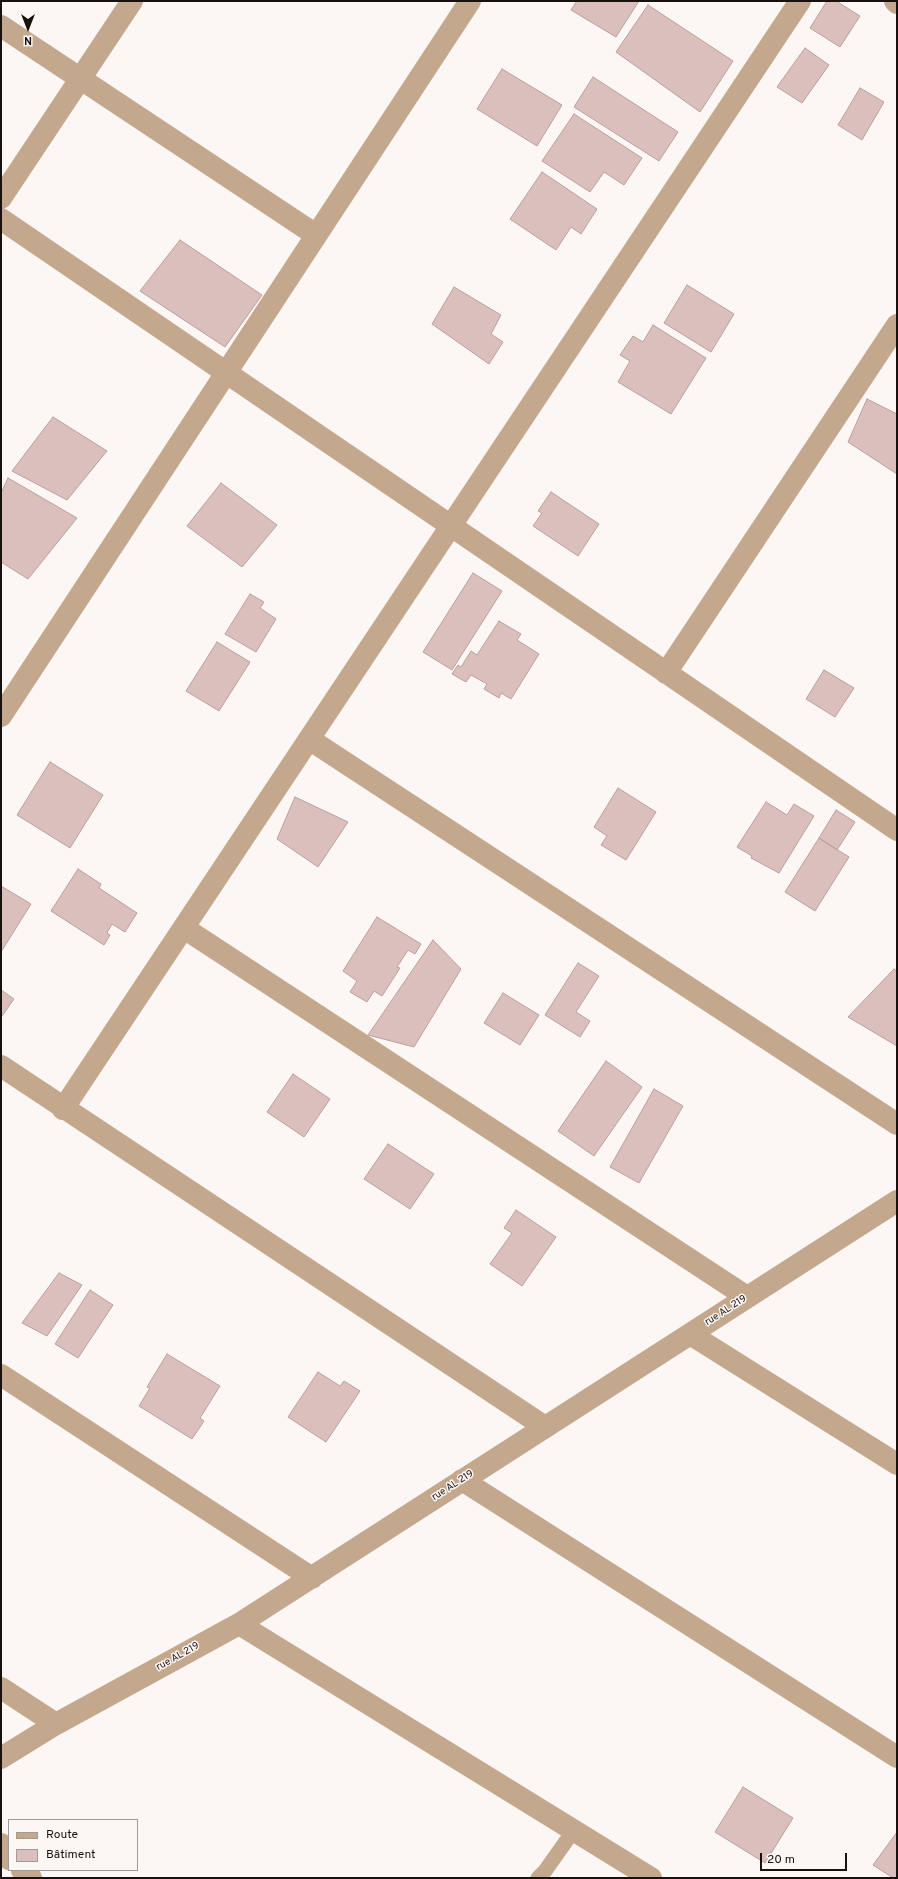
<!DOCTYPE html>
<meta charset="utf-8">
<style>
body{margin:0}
#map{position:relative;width:898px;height:1879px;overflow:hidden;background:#fcf6f4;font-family:Overpass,sans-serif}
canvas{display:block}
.frame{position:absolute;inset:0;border:2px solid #19110d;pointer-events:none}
.legend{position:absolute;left:8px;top:1819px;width:130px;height:52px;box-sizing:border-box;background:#fcf6f4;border:1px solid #a19a98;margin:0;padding:5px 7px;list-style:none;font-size:12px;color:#19110d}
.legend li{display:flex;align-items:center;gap:8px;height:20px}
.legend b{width:20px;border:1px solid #a19a98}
.north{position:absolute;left:8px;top:8px;width:40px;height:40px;-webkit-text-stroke:3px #fcf6f4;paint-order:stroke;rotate:180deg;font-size:11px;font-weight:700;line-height:16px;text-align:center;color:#19110d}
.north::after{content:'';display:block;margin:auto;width:14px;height:18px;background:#19110d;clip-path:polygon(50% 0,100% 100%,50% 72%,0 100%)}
.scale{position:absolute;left:760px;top:1853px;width:87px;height:18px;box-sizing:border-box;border:2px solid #19110d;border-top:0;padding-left:5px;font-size:12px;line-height:14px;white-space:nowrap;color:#19110d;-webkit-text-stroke:3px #fcf6f4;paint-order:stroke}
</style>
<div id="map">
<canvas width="898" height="1879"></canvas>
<div class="frame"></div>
<ul class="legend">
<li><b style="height:5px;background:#c3a88d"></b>Route</li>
<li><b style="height:11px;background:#dbbfbd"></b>Bâtiment</li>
</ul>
<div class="north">N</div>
<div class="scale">20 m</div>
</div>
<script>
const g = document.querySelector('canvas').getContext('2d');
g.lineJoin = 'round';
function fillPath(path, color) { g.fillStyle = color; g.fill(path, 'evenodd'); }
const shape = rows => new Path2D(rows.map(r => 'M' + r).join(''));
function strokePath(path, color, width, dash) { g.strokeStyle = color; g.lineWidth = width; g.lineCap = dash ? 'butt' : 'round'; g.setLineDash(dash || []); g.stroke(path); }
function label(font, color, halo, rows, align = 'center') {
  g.font = font + ' Overpass,sans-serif'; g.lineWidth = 3; g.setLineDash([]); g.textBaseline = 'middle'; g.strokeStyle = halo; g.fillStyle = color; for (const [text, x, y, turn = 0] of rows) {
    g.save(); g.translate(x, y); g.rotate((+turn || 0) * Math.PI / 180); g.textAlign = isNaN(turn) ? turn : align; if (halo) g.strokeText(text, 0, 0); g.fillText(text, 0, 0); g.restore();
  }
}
const building = shape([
 [577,1,639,1,616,37,571,10,577,1],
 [827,1,836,1,860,16,840,47,810,28,827,1],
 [648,5,733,61,700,112,616,52,648,5],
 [805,48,829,65,802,103,777,87,805,48],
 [502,69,562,105,537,146,477,109,502,69],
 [593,77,678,132,659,161,574,107,593,77],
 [860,88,884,102,862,140,838,125,860,88],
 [574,114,642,158,624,185,604,172,590,192,542,161,574,114],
 [542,172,597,209,581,234,571,227,556,250,510,219,542,172],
 [180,240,262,295,225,347,140,291,180,240],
 [687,285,734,314,711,352,664,323,687,285],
 [454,287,501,315,491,334,503,342,489,364,432,324,454,287],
 [653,325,706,358,671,414,618,382,630,361,620,355,633,336,643,342,653,325],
 [867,399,897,414,897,474,848,442,867,399],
 [53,417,107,451,67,500,12,471,53,417],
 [8,478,77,518,28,579,1,562,1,493,8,478],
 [221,483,277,525,242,567,187,526,221,483],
 [551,492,599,524,578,556,533,526,542,513,538,511,551,492],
 [473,573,502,591,452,670,423,652,473,573],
 [250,594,264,602,260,608,276,619,256,652,225,634,250,594],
 [499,621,521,634,517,640,539,654,511,699,501,693,499,698,484,689,487,684,471,675,466,682,452,674,458,665,461,667,471,651,477,655,499,621],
 [217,642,250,662,219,711,186,691,217,642],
 [824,670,854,688,835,717,806,699,824,670],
 [50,762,103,795,70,848,17,815,50,762],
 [618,788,656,812,626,860,601,845,607,836,594,827,618,788],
 [295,797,348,822,318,867,277,839,295,797],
 [766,802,787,815,794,804,814,816,779,873,751,858,752,856,737,847,766,802],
 [836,810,855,822,837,850,819,838,836,810],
 [819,838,849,857,815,911,785,892,819,838],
 [78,869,101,884,99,888,137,913,125,932,112,924,107,933,110,935,104,945,51,911,78,869],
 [1,886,31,904,1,952,1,886],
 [377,917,421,944,415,954,408,950,397,967,400,968,382,996,374,991,367,1002,350,992,357,981,343,971,377,917],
 [433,940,461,969,414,1047,368,1035,433,940],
 [578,963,599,976,576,1012,590,1021,580,1037,545,1015,578,963],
 [894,969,897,971,897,1046,848,1017,894,969],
 [1,990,14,999,2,1016,1,1016,1,990],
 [503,993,539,1015,520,1045,484,1023,503,993],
 [606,1061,642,1087,594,1156,558,1131,606,1061],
 [293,1074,330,1099,304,1137,267,1112,293,1074],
 [654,1089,683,1106,639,1183,610,1167,654,1089],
 [388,1144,434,1174,410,1209,364,1179,388,1144],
 [516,1210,556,1237,522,1286,490,1264,512,1233,504,1228,516,1210],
 [59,1273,82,1285,47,1336,22,1323,59,1273],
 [90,1290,113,1305,78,1358,55,1344,90,1290],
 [167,1354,220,1386,200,1418,204,1421,192,1439,139,1406,150,1388,147,1387,167,1354],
 [318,1372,340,1386,344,1381,360,1391,326,1442,288,1417,318,1372],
 [743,1787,793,1818,765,1863,715,1832,743,1787],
 [897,1832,897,1878,893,1878,873,1865,897,1832]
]);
fillPath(building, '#dbbfbd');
strokePath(building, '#ba9f9d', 1);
strokePath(shape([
 [538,1878,545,1871,574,1830]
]), '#c3a88d', 15);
strokePath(shape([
 [895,1,897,3],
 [1,26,316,235],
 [1,198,132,1],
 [1,219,897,830],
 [666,673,897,325],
 [1,716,470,1],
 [309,739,897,1124],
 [184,928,747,1297],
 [1,1066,545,1427],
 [63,1109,800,1],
 [690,1334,897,1464],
 [1,1375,312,1578],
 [462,1480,897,1757],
 [239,1624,651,1878],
 [1,1688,56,1724],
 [1,1758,56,1724,239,1624,897,1201],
 [1,1844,9,1859],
 [22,1870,31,1878]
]), '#c3a88d', 22);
label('10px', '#19110d', '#fcf6f4', [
 ["rue AL 219",726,1311,-33],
 ["rue AL 219",453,1486,-33],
 ["rue AL 219",178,1657,-29]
]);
</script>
